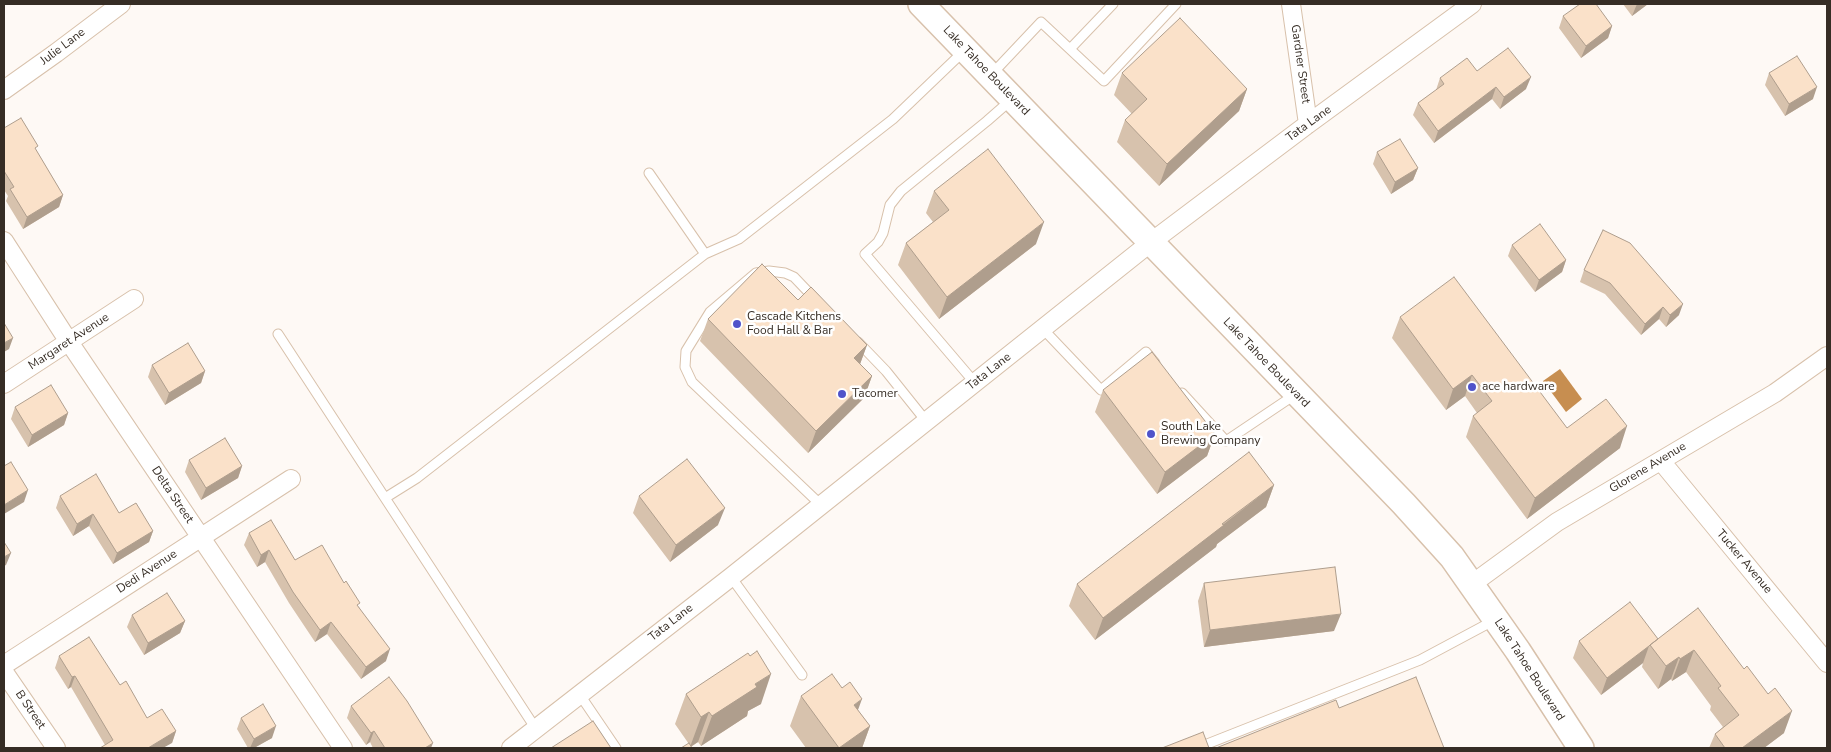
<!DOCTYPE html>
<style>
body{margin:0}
#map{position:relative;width:1831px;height:752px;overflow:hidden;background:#fef9f5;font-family:"Nunito Sans",sans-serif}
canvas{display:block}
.frame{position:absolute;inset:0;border:5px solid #362d25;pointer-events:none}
</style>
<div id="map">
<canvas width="1831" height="752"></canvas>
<div class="frame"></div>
</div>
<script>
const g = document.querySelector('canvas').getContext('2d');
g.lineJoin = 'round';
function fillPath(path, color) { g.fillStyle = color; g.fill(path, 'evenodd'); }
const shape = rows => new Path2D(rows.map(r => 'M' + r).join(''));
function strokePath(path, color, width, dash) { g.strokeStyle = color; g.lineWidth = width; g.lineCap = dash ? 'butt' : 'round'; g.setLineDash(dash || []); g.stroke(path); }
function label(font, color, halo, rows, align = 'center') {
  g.font = font + ' "Nunito Sans",sans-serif'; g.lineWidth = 5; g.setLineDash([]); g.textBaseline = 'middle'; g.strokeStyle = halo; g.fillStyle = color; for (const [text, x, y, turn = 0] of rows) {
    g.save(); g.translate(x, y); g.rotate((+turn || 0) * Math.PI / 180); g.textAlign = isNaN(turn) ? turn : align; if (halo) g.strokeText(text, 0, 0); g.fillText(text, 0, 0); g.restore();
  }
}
fillPath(shape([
 [1560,369,1582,399,1566,412,1543,381]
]), '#c78e50');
const service = shape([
 [1070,49,1113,4],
 [991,75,1041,22,1104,81,1176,4],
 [649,173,705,254,739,239,893,119,964,51],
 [815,299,794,277,785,273,769,271,756,273,710,312,686,351,685,367,692,382,821,505],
 [1043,329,1101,390,1146,352,1155,363],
 [278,334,385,498],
 [858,342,886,371,926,421],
 [975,383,865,254,878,242,883,233,890,205,901,191,987,121,1011,100],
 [1182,393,1226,441,1296,394],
 [731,577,802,675],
 [580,695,616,748],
 [536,729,385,498,417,478,705,254],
 [1197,748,1420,660,1493,621]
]);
const minor = shape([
 [1291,4,1308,124],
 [4,90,56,53,121,4],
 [4,241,69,342,343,748],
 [4,384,134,299],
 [1661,461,1827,663],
 [1472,584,1557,522,1775,393,1827,356],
 [4,665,291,479],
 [4,672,56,748],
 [511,748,731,577,1150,243,1308,124,1472,4]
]);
const secondary = shape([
 [921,4,1404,504,1452,557,1518,651,1581,748]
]);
strokePath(service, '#d8c1ab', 11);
strokePath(minor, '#d8c1ab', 20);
strokePath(secondary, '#d8c1ab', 28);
strokePath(service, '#fff', 9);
strokePath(minor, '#fff', 18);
strokePath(secondary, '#fff', 25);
fillPath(shape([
 [1623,4,1648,4,1632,16],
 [1563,16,1612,26,1608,38,1581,58,1559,28],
 [1477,71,1526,89,1500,109,1492,99,1434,143,1413,115,1418,103,1436,90,1440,78],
 [1122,73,1247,89,1239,111,1159,186,1117,142,1125,120,1132,114,1114,95],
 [1769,73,1813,99,1785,116,1765,85],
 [4,128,36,150,63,195,59,207,23,229,6,201,8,196,4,190],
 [1377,152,1418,168,1413,180,1391,194,1373,164],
 [934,191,1036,244,939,319,898,265,906,243,933,222,926,213],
 [1603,230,1679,315,1666,327,1659,319,1641,335,1605,294,1580,282,1584,270],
 [1512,245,1566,260,1562,272,1535,292,1508,256],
 [798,300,867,345,860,364,872,376,864,398,808,453,700,341,708,319],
 [1400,317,1567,428,1620,448,1527,519,1466,437,1473,416,1477,413,1465,396,1446,410,1392,338],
 [152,365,205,371,201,383,165,405,148,377],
 [1103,390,1215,434,1207,456,1157,494,1095,412],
 [15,407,68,413,64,425,28,447,11,419],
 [189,460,242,466,238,478,201,500,185,472],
 [1274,485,1266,507,1217,544,1216,547,1095,640,1069,606,1077,584],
 [60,496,153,531,149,542,113,564,89,526,73,536,56,508],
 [639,496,718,525,670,562,633,513],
 [249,533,295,560,359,607,386,661,361,679,327,634,315,642,289,603,265,562,257,567,244,545],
 [1204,583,1334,631,1204,647,1198,601],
 [1698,608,1784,733,1764,748,1709,748,1715,734,1723,727,1710,710,1711,706,1686,672,1672,681,1671,679,1658,689,1642,667,1643,663,1601,695,1573,658,1579,641,1658,639],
 [132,615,185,621,180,633,144,655,127,627],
 [59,656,120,685,147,718,176,731,172,743,105,745,71,687,68,689,55,668],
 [686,694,761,704,748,711,747,716,701,746,698,742,691,747,675,724],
 [801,696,858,710,870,726,862,748,806,748,790,726],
 [351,706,431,748,373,748,370,742,366,745,347,718],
 [241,718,272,738,254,748,248,748,237,729]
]), '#d7c2ad');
fillPath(shape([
 [1637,4,1648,4,1632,16],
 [1612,26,1608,38,1581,58,1586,46],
 [1531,77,1526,89,1500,109,1504,97],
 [1496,87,1492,99,1434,143,1438,131],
 [1817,87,1813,99,1785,116,1789,104],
 [1247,89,1239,111,1159,186,1167,164],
 [1418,168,1413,180,1391,194,1395,182],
 [63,195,59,207,23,229,27,217],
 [1044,222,1036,244,939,319,947,297],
 [1566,260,1562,272,1535,292,1539,280],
 [1683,304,1679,315,1666,327,1670,315],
 [1663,307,1659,319,1641,335,1645,324],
 [13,338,9,349,4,352,4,343],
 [867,345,859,367,854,358],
 [205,371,201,383,165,405,169,393],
 [1472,375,1465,396,1446,410,1453,389],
 [872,376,864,398,808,453,816,431],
 [68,413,64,425,28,447,32,435],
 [1627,426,1620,448,1527,519,1535,498],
 [1215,434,1207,456,1157,494,1165,472],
 [242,466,238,478,201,500,206,488],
 [1274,485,1266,507,1217,544,1216,547,1095,640,1103,618],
 [28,490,24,502,4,514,4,505],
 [725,508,718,525,670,562,676,545],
 [93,514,89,526,73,536,77,524],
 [153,531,149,542,113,564,117,553],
 [269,550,265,562,257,567,261,555],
 [11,553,6,565,4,566,4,557],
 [1341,614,1334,631,1204,647,1210,630],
 [185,621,180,633,144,655,148,643],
 [331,622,327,634,315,642,320,630],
 [1649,646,1643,663,1601,695,1607,678],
 [390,649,386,661,361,679,366,667],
 [1694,650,1686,672,1672,681,1680,659],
 [1679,657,1671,679,1658,689,1666,666],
 [771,674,761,704,748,711,747,716,701,746,712,716,755,684],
 [75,676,71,687,68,689,72,677],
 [862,699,851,729,854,705],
 [1792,711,1784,733,1764,748,1742,748],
 [709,712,698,742,690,747,701,717],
 [276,726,272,738,254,748,250,748,254,739],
 [870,726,862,748,839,748],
 [176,731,172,743,163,748,148,748],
 [374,731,370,742,366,745,371,733],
 [433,743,431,748,425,748]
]), '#af9e8d');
const building = shape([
 [1580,4,1596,4,1612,26,1586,46,1563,16,1580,4],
 [1180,18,1247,89,1167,164,1125,120,1147,99,1122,73,1180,18],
 [1508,48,1531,77,1504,97,1496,87,1438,131,1418,103,1444,84,1440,78,1467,58,1477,71,1508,48],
 [1797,56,1817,87,1789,104,1769,73,1797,56],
 [21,118,38,146,35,148,63,195,27,217,10,189,14,187,4,171,4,128,21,118],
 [1400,139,1418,168,1395,182,1377,152,1400,139],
 [988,149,1044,222,947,297,906,243,949,210,934,191,988,149],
 [1540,224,1566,260,1539,280,1512,245,1540,224],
 [1603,230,1630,243,1683,304,1670,315,1663,307,1645,324,1610,283,1584,270,1603,230],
 [762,264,798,300,811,287,867,345,854,358,872,376,816,431,708,319,762,264],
 [1454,277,1567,428,1606,399,1627,426,1535,498,1473,416,1492,401,1472,375,1453,389,1400,317,1454,277],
 [4,323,13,338,4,343,4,323],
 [188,343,205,371,169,393,152,365,188,343],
 [1152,352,1215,434,1165,472,1103,390,1152,352],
 [51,385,68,413,32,435,15,407,51,385],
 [225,438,242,466,206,488,189,460,225,438],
 [1249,452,1274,485,1222,524,1224,525,1103,618,1077,584,1249,452],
 [687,459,725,508,676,545,639,496,687,459],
 [11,462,28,490,4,505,4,466,11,462],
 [96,474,119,513,136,503,153,531,117,553,93,514,77,524,60,496,96,474],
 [271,520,295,560,322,545,344,583,346,581,360,603,357,605,390,649,366,667,331,622,320,630,293,592,269,550,261,555,249,533,271,520],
 [4,542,11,553,4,557,4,542],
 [1335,567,1341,614,1210,630,1204,583,1335,567],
 [167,593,185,621,148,643,132,615,167,593],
 [1630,602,1658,639,1650,645,1649,646,1607,678,1579,641,1630,602],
 [1698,608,1744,669,1747,666,1768,694,1775,688,1792,711,1742,748,1725,748,1715,734,1739,715,1718,688,1721,686,1694,650,1680,659,1679,657,1666,666,1650,645,1698,608],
 [89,637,120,685,126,681,147,718,162,709,176,731,148,748,100,748,113,740,75,676,72,677,59,656,89,637],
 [757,651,771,674,755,684,757,687,712,716,709,712,701,717,686,694,748,653,750,656,757,651],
 [832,674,842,688,850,682,862,699,854,705,870,726,839,748,801,696,832,674],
 [389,677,407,701,433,743,425,748,385,748,374,731,371,733,351,706,389,677],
 [1416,677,1444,748,1216,748,1336,700,1339,708,1416,677],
 [263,704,276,726,254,739,241,718,263,704],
 [593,721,611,748,551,748,593,721],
 [1203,732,1209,748,1162,748,1203,732],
 [689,743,692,748,681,748,689,743]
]);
fillPath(building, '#fae1c9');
strokePath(building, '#af9e8d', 1);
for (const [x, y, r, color] of [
 [737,324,5,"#4f53ca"],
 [1472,387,5,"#4f53ca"],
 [842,394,5,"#4f53ca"],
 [1151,434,5,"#4f53ca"]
]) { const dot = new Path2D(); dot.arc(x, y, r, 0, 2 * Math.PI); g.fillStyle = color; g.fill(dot); strokePath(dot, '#fff', 2); }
label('12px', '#362d25', '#fff', [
 ["Julie Lane",63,47,-37],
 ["Gardner Street",1300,64,82],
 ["Lake Tahoe Boulevard",986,71,46],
 ["Tata Lane",1309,124,-36],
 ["Margaret Avenue",69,342,-33],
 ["Lake Tahoe Boulevard",1266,363,46],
 ["Tata Lane",989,372,-38],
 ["Glorene Avenue",1648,468,-31],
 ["Delta Street",172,495,56],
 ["Tucker Avenue",1744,562,50],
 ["Dedi Avenue",147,572,-33],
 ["Tata Lane",671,623,-38],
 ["Lake Tahoe Boulevard",1529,670,57],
 ["B Street",30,710,56]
]);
label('12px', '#362d25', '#fff', [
 ["Cascade Kitchens",747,317],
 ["Food Hall & Bar",747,331],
 ["ace hardware",1482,387],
 ["Tacomer",852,394],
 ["South Lake",1161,427],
 ["Brewing Company",1161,441]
], 'left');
</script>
